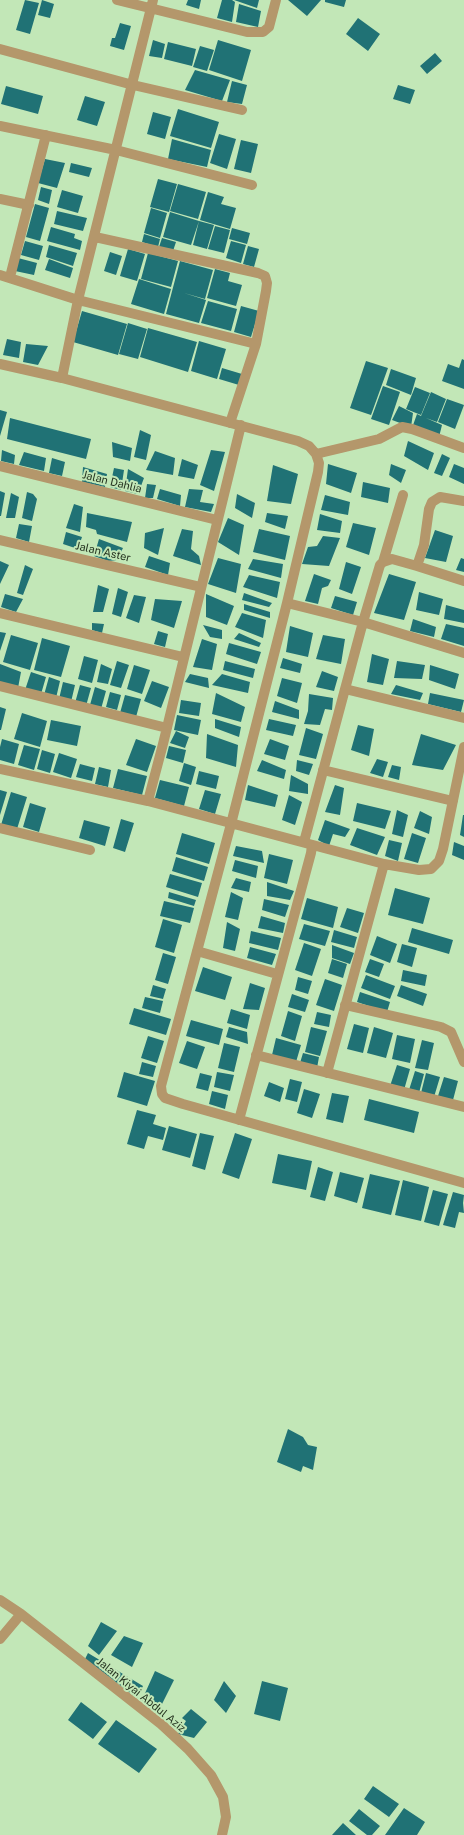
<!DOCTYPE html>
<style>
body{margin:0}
canvas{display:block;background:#c2e7b7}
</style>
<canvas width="464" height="1835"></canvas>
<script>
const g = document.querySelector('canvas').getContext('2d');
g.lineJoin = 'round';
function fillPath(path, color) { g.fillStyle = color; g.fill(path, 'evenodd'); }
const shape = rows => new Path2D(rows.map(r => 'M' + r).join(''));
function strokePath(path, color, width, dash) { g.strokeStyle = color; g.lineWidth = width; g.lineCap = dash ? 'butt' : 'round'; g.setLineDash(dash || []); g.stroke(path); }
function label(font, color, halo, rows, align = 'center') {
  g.font = font + ' "Public Sans",sans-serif'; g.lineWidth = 4; g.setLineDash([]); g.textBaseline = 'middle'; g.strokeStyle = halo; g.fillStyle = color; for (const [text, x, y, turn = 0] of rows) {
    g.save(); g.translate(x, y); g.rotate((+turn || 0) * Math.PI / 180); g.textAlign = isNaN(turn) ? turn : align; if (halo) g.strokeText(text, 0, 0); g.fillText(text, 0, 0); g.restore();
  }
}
fillPath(shape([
 [25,0,39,3,30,34,16,30],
 [42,0,54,4,50,18,38,15],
 [188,0,201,0,199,9,186,5],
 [222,0,232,0,235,2,232,22,217,18],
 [234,0,259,0,257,8],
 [288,0,321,0,307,16],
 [325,0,346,0,344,7,325,2],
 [239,4,261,11,258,27,236,22],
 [358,18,380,34,368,51,346,34],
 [120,23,131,26,124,50,110,46,112,38,115,38],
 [153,40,165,44,162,58,149,56],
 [218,40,251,50,242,81,209,70],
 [168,42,196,49,192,66,164,59],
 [200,46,214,50,207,71,193,67],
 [435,53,442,61,427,74,420,66],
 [195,70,230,80,222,101,185,90],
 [232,81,247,85,242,104,227,102],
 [398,85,415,90,410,104,393,99],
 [6,86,43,96,38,114,1,104],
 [85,96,105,102,97,126,77,120],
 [178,109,219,122,211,148,170,136],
 [153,112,171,117,165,139,147,134],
 [219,134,236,139,227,169,210,163],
 [172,139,211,150,207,167,168,159],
 [241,140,258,144,251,173,234,169],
 [45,159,65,163,57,188,38,183],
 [71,163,92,168,89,177,69,172],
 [158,179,177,184,169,212,150,207],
 [178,184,206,192,198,219,170,211],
 [41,187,52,190,49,204,38,200],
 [62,190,83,196,78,213,57,207],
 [208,192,224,197,221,204,236,208,230,229,200,220],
 [35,204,49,208,40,241,26,237],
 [151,208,167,213,160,238,144,233],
 [57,211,87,218,83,231,54,224],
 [170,212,199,221,191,245,163,237],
 [199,221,214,225,207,249,193,245],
 [215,226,230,230,224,253,208,249],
 [51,227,75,234,74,238,82,241,80,250,47,241],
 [232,228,250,233,247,244,229,239],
 [144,234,160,239,158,247,142,242],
 [162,238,176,242,173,251,159,247],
 [25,241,43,246,39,260,21,255],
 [231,241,246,245,241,263,226,258],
 [49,245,77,253,73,266,46,257],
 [248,246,259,249,254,267,243,264],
 [128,249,145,254,137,281,120,276],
 [110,252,122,256,116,275,104,271],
 [148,253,178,261,171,287,141,279],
 [18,258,37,263,34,275,15,271],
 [49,259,73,268,70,278,45,270],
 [180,261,213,270,205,299,184,293,206,300,199,323,166,314],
 [215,269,230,273,228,281,242,285,236,306,207,298],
 [139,279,171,289,164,314,131,304],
 [208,301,237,309,231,331,201,323],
 [241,306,259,311,251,337,234,332],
 [82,311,127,324,118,355,73,342],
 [128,323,147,329,138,359,119,354],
 [148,328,197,342,188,372,140,357],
 [7,339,21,342,19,358,3,355],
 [199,341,226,349,217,379,191,371],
 [26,344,48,346,38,365,23,362],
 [462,359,464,360,464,389,442,381,448,364,459,368],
 [366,361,388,368,371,415,350,408],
 [222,368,242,374,239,385,219,379],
 [391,369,416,378,411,395,386,385],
 [383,386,400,392,389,425,371,419],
 [415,387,430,393,421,415,406,409],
 [431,392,446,399,437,422,426,418,442,425,439,437,412,428,417,414,421,416],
 [447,399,464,405,455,429,438,422],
 [399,406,413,413,411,427,392,420],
 [0,410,7,412,0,436],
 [10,418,91,439,86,459,7,439],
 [140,430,151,435,146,460,134,457],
 [408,441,434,453,428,470,404,456],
 [112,442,132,448,130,461,113,457],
 [2,450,15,455,14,464,1,461],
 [211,450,225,452,214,491,200,485],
 [155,451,175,458,173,475,146,470],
 [24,452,46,458,44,471,19,465],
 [442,454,450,458,442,476,434,473],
 [52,458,65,462,62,476,49,473],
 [182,459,198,465,194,479,178,476],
 [328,464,357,473,351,493,326,484],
 [391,464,406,470,401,483,389,475],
 [454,464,464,468,464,484,449,477],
 [273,465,298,474,291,504,267,501],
 [83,467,107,474,105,487,82,482],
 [114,468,124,470,121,490,110,487],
 [128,469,144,478,138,494,125,491],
 [363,482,390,488,388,503,361,497],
 [147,484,156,485,153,498,145,498],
 [160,489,181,495,180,506,157,499],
 [189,489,203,490,200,502,214,504,211,512,185,507],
 [0,491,5,493,1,516,0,516],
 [27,492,33,494,37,499,32,521,22,518],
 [11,493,19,497,15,518,6,518],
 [237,494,255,503,252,518,235,508],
 [325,495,350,502,348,515,321,510],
 [74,504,83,507,80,532,66,528],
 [87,513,132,522,127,542,97,534,96,530,86,527],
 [267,513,288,516,285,529,265,522],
 [320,514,342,521,340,533,317,530],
 [228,518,244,525,239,555,218,542],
 [353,523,376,528,369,555,346,547],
 [19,524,32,526,29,542,16,538],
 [164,528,158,555,144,548,145,533],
 [182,529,193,531,191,549,199,556,201,565,173,556],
 [259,529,290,536,285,560,253,552],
 [435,530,453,536,446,562,425,558],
 [66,532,82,537,78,549,63,544],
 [323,536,340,538,329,566,302,564,308,547,317,546],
 [99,539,123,548,117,560,108,561,94,556],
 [149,556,170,563,168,575,145,567],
 [218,558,241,564,236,593,208,584],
 [461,558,464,559,464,572,456,570],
 [253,559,283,564,281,578,248,569],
 [0,561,9,565,0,584],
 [346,562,361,567,352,594,339,589],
 [25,565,33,569,23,595,17,593],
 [314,574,331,580,328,586,322,588,318,604,305,601],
 [389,574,416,582,404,620,374,613],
 [249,575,280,582,277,598,243,587],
 [98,585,109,589,103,612,93,612],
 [118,588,128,592,121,617,112,614],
 [419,592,443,599,439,615,416,610],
 [244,593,272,603,269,607,242,600],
 [5,594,23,599,16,612,1,607],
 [206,594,234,606,227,625,206,617],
 [134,595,146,597,139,623,126,618],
 [335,596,357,602,353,615,331,608],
 [155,599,182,601,174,628,151,620],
 [244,604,270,612,270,618,244,610],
 [446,605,464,610,464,623,444,619],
 [242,613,266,620,263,638,235,627],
 [413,619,436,627,434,637,410,631],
 [92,623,104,624,102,633,92,630],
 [446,624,464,628,464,646,441,639],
 [203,625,222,630,222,639,210,637],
 [290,626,313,633,308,657,286,652],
 [158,631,168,634,165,647,154,644],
 [0,632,6,633,0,651],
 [239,633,261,643,259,647,234,639],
 [11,635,38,643,30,670,3,662],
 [323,635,345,639,341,664,316,659],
 [42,638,70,646,61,677,34,670],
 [202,639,217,644,212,670,193,667],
 [229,643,261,652,257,664,226,654],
 [372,654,389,659,383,685,367,682],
 [84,656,98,660,92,683,78,679],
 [283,658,302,664,300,673,280,668],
 [117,661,129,665,121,688,110,685],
 [225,661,255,669,253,678,223,670],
 [397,661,425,665,422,679,394,678],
 [0,664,21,672,18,688,0,683],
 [101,664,112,669,108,684,97,682],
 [134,665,150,670,142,694,127,689],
 [430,665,459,674,455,689,429,680],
 [322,671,338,677,334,691,316,687],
 [31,672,46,677,41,694,25,690],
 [190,674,208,678,209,688,185,682],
 [222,674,250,682,248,693,212,685],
 [49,677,60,681,56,698,44,695],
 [282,678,302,683,297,703,277,696],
 [152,681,169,687,161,708,144,701],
 [63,682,75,685,71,702,59,699],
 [80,685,91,688,86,706,75,703],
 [396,685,423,693,420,700,391,694],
 [95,687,106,691,101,709,90,705],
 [110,692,121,695,117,710,106,707],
 [216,693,245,707,241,722,212,714],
 [430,693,464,700,461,712,428,704],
 [309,694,333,698,332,710,325,709,320,725,304,724,308,711],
 [125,695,141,699,136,717,120,713],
 [181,700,201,703,199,716,179,713],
 [275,701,299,710,299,719,272,712],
 [0,707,6,709,1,730,0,730],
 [22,713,47,721,40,747,14,739],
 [177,715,201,720,198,735,174,730],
 [215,719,241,727,239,737,215,728],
 [269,719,296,725,293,736,266,730],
 [51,720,81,726,77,746,47,740],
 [358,725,374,729,369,756,351,750],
 [306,728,323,734,316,759,299,755],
 [176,731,189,737,185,748,170,743],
 [207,734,238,745,236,767,206,758],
 [421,734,456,745,443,770,412,765],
 [2,739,19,744,14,764,0,760,0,747],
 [136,739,156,746,147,772,126,765],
 [270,739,289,746,285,760,264,754],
 [24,745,40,749,34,770,18,765],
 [169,746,186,750,183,763,166,758],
 [42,750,55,754,50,773,37,769],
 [59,753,77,759,71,778,53,772],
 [377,759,388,762,383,777,370,773],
 [262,760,286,770,284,779,257,771],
 [297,760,313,764,309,775,296,771],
 [184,763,196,767,191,785,179,781],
 [80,764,95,768,92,781,76,777],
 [392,765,401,767,399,780,388,777],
 [99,767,111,770,108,787,95,784],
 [118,769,147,776,142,795,113,788],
 [199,771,219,776,216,789,196,784],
 [291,775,308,784,308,794,289,791],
 [160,780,189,787,184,806,155,798],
 [248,785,278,795,275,807,245,800],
 [335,785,344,788,340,815,325,812],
 [0,790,7,792,0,815],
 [205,790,221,794,215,814,199,809],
 [11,792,27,797,17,829,1,825],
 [289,795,302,802,295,825,282,820],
 [30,803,46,808,39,832,23,827],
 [357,803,391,811,385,829,353,821],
 [397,810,408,815,403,837,392,834],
 [420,811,432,817,429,834,414,828],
 [463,815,464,815,464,837,460,835],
 [121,819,134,823,125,852,113,848],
 [84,820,110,827,105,846,79,838],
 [325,820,350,829,345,837,333,834,329,846,318,840],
 [357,828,385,837,377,855,350,845],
 [182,833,215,843,209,864,176,854],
 [412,833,426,838,418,863,404,859],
 [389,840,402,843,398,861,385,856],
 [454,842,464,846,464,860,452,855],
 [236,846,262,851,264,863,233,856],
 [269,854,293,860,287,884,264,878],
 [176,857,208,867,204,881,172,871],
 [235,860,258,866,256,878,232,871],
 [170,874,202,883,198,897,166,887],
 [236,878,251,882,249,892,231,888],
 [267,882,294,891,290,900,267,896],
 [395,888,430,898,423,924,388,915],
 [169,892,196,900,194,906,168,898],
 [231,892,243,898,238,920,225,917],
 [307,898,338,907,333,928,301,919],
 [264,899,289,905,285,917,262,910],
 [164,901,194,908,190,923,160,916],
 [347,908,364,913,358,933,340,927],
 [261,916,285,923,283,933,258,928],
 [163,919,182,925,174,953,155,947],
 [227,922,240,929,235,951,223,948],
 [304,924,330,931,325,946,299,939],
 [412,928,453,940,449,954,408,942],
 [334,930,357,937,354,948,331,942],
 [251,931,281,938,278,950,249,943],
 [377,936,397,944,390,963,370,955],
 [304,943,321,949,312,976,295,970],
 [402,944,417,948,412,967,397,962],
 [332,945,354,953,350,964,332,958],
 [250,947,276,954,272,965,247,958],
 [163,953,176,957,168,984,155,980],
 [332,959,347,964,343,978,328,973],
 [370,959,384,964,379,977,365,972],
 [203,967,232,977,225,1000,195,991],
 [403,970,427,975,425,986,401,981],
 [366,975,395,986,390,999,361,988],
 [298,977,312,981,308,994,295,990],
 [325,979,342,985,334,1011,316,1005],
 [250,983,265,988,259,1010,243,1009],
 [153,985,166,989,163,999,150,996],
 [401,985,427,994,423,1006,397,996],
 [360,992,390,1002,387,1012,357,1002],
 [292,994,309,1000,305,1012,288,1007],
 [145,997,163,1001,160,1013,142,1008],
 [134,1008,171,1019,166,1035,129,1024],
 [231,1009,250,1015,247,1029,227,1023],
 [288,1011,302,1016,295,1041,281,1036],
 [317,1012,331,1015,329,1027,314,1024],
 [191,1020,223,1029,219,1045,186,1036],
 [354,1024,369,1028,363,1053,347,1049],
 [229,1027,247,1032,248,1044,226,1037],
 [311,1027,327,1031,320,1056,305,1052],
 [374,1027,393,1033,386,1058,367,1053],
 [397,1035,415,1039,410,1063,392,1059],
 [148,1036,164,1041,157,1063,141,1058],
 [276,1038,301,1045,296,1062,272,1055],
 [422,1040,434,1043,428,1070,415,1068],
 [187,1041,205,1047,197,1069,179,1063],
 [224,1043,240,1047,234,1072,218,1068],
 [303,1053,319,1057,317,1068,300,1063],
 [142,1062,156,1066,153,1077,139,1074],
 [397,1065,410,1069,404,1090,390,1086],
 [415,1071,424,1074,419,1093,409,1090],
 [124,1072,155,1081,147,1106,117,1097],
 [217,1072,234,1075,230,1091,214,1087],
 [200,1073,212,1076,208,1091,196,1088],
 [426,1073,440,1077,434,1097,421,1093],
 [444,1077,458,1081,453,1100,438,1096],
 [290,1079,302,1082,297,1102,285,1099],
 [269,1082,284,1088,280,1102,264,1096],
 [304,1089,320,1094,312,1118,297,1113],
 [212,1091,228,1095,225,1109,209,1104],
 [332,1093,349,1096,343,1123,326,1119],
 [369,1099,419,1112,414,1133,364,1120],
 [137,1110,156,1115,153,1124,166,1128,163,1140,148,1136,144,1149,127,1144],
 [169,1126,197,1134,190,1158,162,1150],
 [200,1133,214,1136,205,1170,192,1166],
 [235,1133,252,1139,239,1179,222,1173],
 [278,1154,312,1161,306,1190,272,1183],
 [318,1167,333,1172,325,1201,310,1197],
 [340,1172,364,1178,357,1203,334,1196],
 [370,1174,400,1181,391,1215,362,1208],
 [403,1180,429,1187,421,1221,395,1215],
 [433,1190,448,1194,439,1226,424,1222],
 [453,1192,464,1195,463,1203,464,1213,459,1212,455,1228,443,1225],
 [288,1429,303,1437,308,1445,317,1447,313,1470,303,1466,301,1472,277,1462],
 [101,1622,117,1631,99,1655,88,1646],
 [124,1636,143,1643,132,1667,111,1655],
 [88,1653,143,1686,137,1698,85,1659],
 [155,1671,174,1680,158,1712,142,1700],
 [224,1681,236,1696,226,1713,214,1700],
 [262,1681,288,1688,280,1721,254,1714],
 [81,1702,107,1722,93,1739,68,1720],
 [191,1709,207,1722,194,1738,178,1734,186,1721,182,1718],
 [116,1720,157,1749,139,1773,98,1744],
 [373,1786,399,1804,389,1817,364,1799],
 [404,1808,425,1822,417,1835,385,1835],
 [359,1809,380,1826,372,1835,367,1835,349,1821],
 [343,1823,356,1835,332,1835]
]), '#207275');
strokePath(shape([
 [117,0,247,32,263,32,269,27,276,0],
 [0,49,133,85,242,110],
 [0,126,116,150,252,185],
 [0,199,29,205],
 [95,237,258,273,265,276,267,283,266,291,256,344,230,423],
 [0,275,78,300,256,344],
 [10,277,46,135],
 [0,364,62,378,298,441,309,446,316,454,319,463,318,472,287,603,231,824,161,1086,162,1094,165,1098,183,1104,464,1183],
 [62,378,78,300,153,0],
 [316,454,379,439,402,427,412,429,464,448],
 [0,466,217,520],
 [0,540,201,587],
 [383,562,403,495],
 [417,566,464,581],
 [287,603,363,622,464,653],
 [0,613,183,657],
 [0,686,167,728],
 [345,689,464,718],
 [0,769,148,801,384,864,419,870,431,869,439,861,443,849,464,747],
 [323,770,453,801],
 [148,801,163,744,241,425],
 [0,828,90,850],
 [304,842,363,622,380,565,383,562,392,559,417,566,424,545,429,509,432,502,440,497,464,501],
 [197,951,277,974],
 [345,1005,441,1027,451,1032,464,1062],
 [256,1055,464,1107],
 [327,1073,384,864],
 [239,1120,311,853,312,845],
 [0,1600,21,1614,161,1724,188,1749,211,1775,223,1797,226,1817,222,1835],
 [0,1639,21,1614]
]), '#b4976b', 10);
label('11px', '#263421', '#c2e7b7', [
 ["Jalan Dahlia",112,482,14],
 ["Jalan Aster",103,552,13],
 ["Jalan Kiyai Abdul Aziz",141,1695,39]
]);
</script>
